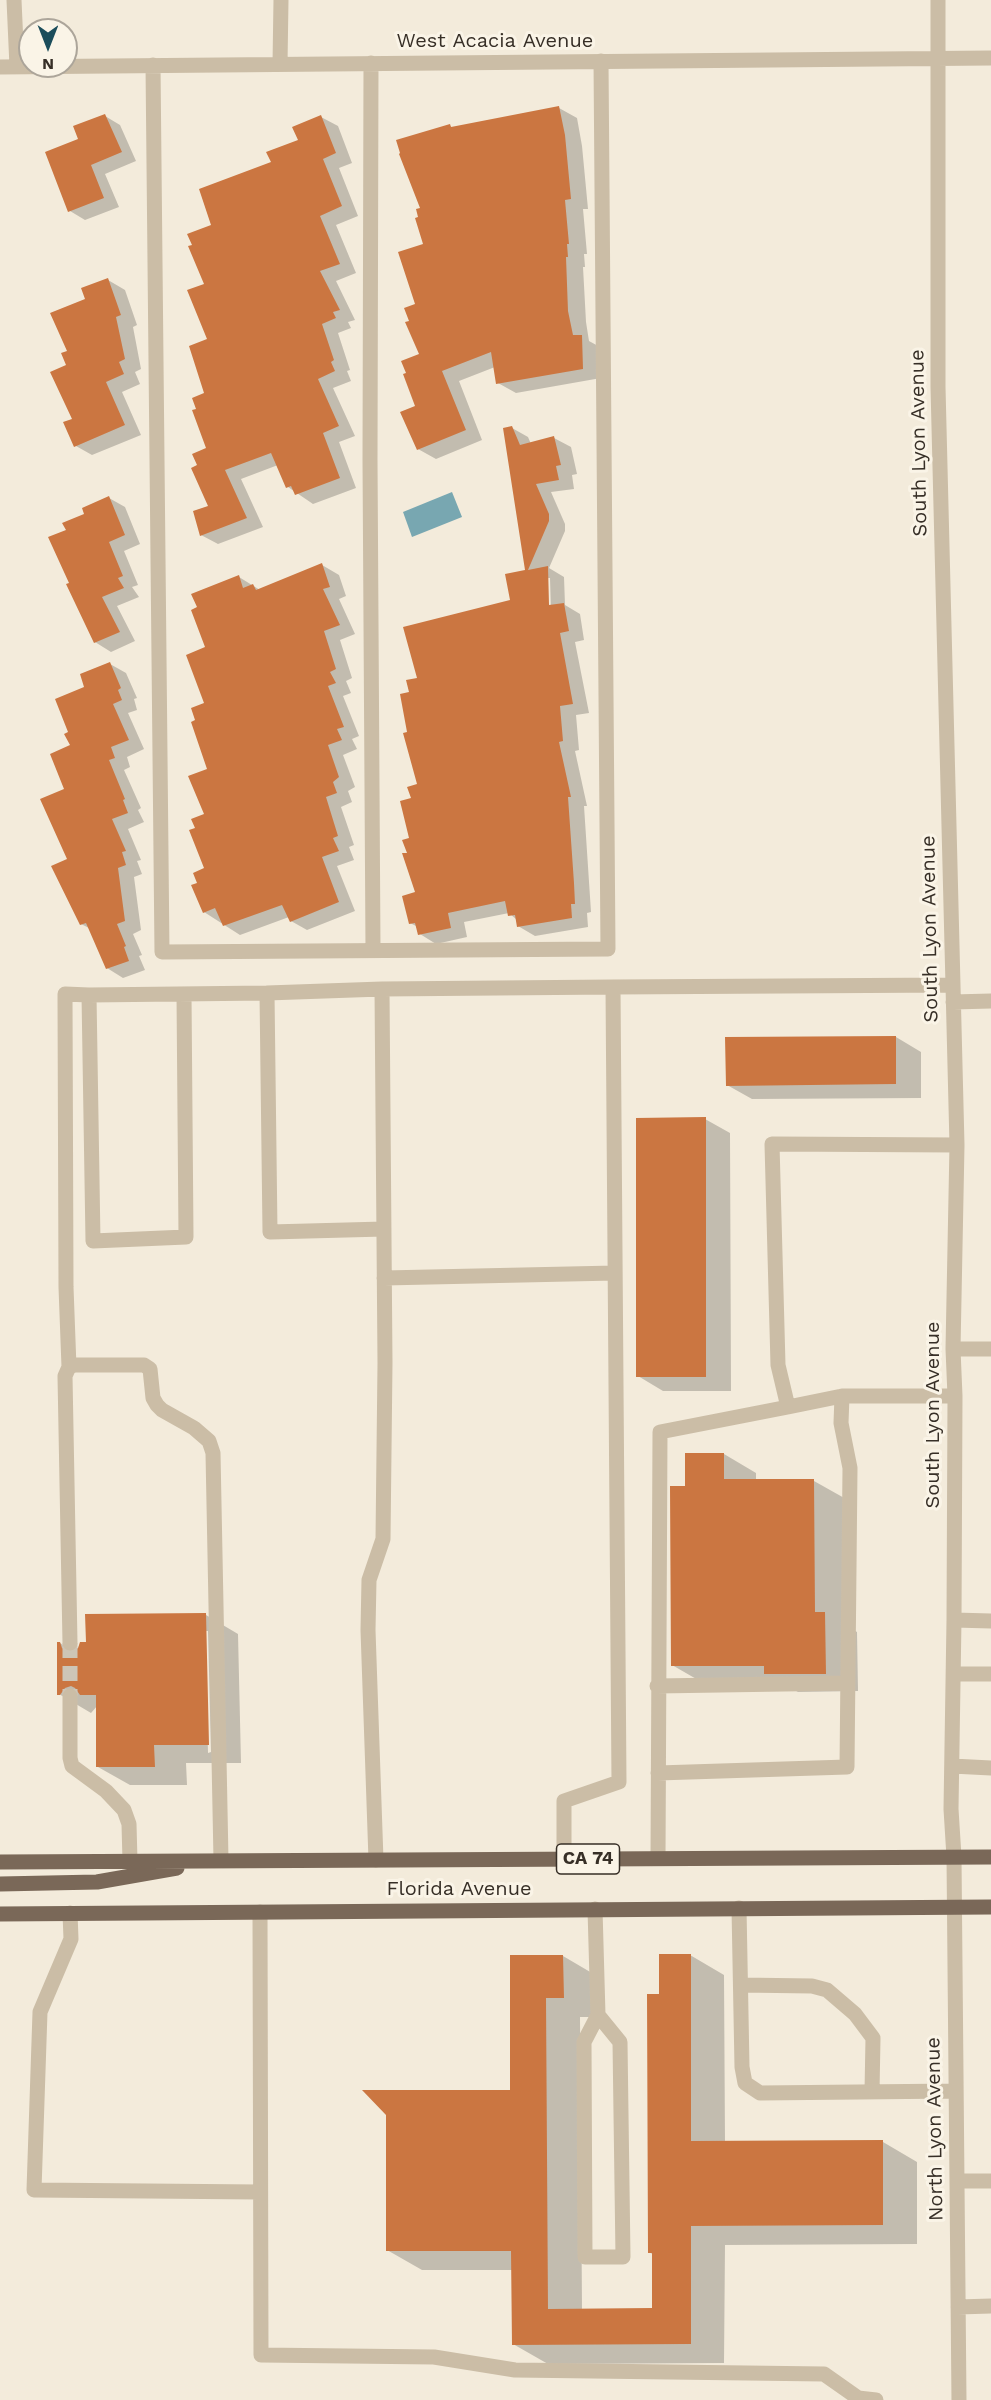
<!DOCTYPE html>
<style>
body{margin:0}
#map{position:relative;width:991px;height:2400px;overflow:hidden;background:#f3ebdb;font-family:"Work Sans",sans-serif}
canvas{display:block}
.north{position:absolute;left:18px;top:18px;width:60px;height:60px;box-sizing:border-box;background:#faf4e7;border:2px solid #aca59a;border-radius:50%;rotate:180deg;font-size:16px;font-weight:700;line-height:24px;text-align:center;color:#372f27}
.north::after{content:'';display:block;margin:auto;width:21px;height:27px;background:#1b4d5b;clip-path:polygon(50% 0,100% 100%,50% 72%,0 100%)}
</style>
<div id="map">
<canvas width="991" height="2400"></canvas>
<div class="north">N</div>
</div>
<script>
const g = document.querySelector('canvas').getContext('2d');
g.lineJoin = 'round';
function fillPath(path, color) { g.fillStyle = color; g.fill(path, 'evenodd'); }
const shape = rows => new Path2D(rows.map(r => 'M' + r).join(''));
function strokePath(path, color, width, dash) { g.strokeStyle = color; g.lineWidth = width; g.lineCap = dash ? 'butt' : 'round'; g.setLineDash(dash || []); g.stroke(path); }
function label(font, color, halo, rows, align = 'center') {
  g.font = font + ' "Work Sans",sans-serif'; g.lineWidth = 6; g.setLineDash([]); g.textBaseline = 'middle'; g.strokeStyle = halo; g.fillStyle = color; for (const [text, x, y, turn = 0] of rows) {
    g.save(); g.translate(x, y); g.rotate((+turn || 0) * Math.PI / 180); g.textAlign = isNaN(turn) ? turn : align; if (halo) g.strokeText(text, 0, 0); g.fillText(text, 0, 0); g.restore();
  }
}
fillPath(shape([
 [452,492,462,517,412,537,403,512]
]), '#78a7b1');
fillPath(shape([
 [559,108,577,118,582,146,588,209,583,209,587,254,584,254,585,267,583,267,586,322,589,341,600,347,601,378,516,393,498,383,495,367,459,381,482,440,436,459,418,449,417,407,421,355,411,322,417,305,425,244,420,218,422,209,450,126,453,128],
 [105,116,120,125,136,161,105,174,119,207,85,220,70,211,80,140],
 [321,117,338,126,352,163,339,168,358,216,336,225,356,273,336,281,355,320,348,322,351,328,338,333,350,370,347,371,351,381,333,388,355,436,339,442,356,488,313,504,288,487,278,465,241,479,263,527,218,544,201,535,210,506,199,466,208,449,198,410,206,394,209,339,206,284,213,226,273,163,300,141],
 [108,280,125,290,137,325,133,327,141,369,135,372,140,384,122,392,141,435,92,455,76,446,69,352,87,300],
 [512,428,528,437,531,444,554,438,571,447,577,474,572,475,574,489,551,492,565,524,565,531,549,568,564,577,565,605,580,614,584,640,575,642,589,713,576,715,579,750,575,751,587,806,584,806,591,912,587,913,588,927,535,936,518,926,517,920,509,913,464,922,467,937,436,944,420,934,418,927,410,923,417,893,409,854,413,799,419,785,409,733,411,693,418,679,511,601,527,571],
 [547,578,550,578,551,613,548,613],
 [109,498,125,507,140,544,124,551,138,585,132,587,139,597,117,606,135,641,111,652,95,642,71,584,68,531],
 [322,565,339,575,346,596,339,599,355,634,340,640,352,678,346,681,351,693,343,696,359,736,352,739,357,749,343,755,355,787,348,791,352,802,341,807,354,845,349,847,354,860,337,866,355,911,307,930,291,921,289,917,240,935,204,912,199,884,206,869,197,829,206,815,209,770,197,721,206,704,207,648,239,577,260,590],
 [110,664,126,673,137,698,134,699,137,710,128,713,144,749,127,757,130,767,124,770,141,808,138,810,144,822,128,829,141,860,137,861,142,874,134,877,141,930,133,934,142,955,139,956,145,970,123,978,107,968,91,929,81,924,69,860,66,790,72,746,70,733,86,688],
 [896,1037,921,1052,921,1098,752,1099,727,1085],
 [705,1119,730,1133,731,1391,663,1391,638,1376],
 [724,1454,756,1473,756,1481,814,1481,846,1499,847,1626,857,1632,858,1691,798,1692,784,1684,705,1684,672,1665,687,1488],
 [206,1615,238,1634,241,1763,186,1763,187,1785,130,1785,98,1767,98,1705,91,1713,59,1694,60,1643,74,1652],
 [205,1631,208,1631,211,1752,208,1753],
 [690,1955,724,1975,725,2143,883,2142,917,2162,917,2244,725,2245,724,2363,548,2364,513,2344,513,2270,422,2270,387,2250,512,2091,511,1956,563,1956,597,1976,598,2017,580,2017,582,2310,654,2310,654,2255,649,2252,661,1995]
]), '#0003');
fillPath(shape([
 [559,106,565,135,571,199,565,200,569,244,567,244,568,257,566,257,568,311,573,335,582,335,583,369,496,384,491,352,442,371,466,430,417,450,400,412,415,406,403,374,406,373,401,361,419,354,405,322,409,321,404,308,415,304,398,252,423,244,415,218,418,217,416,209,420,208,399,154,400,153,396,140,450,124,451,127],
 [105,114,122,152,91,165,104,198,68,212,45,152,78,139,73,126],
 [321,115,336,153,323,159,342,206,320,216,340,264,320,271,340,310,333,312,336,318,322,324,334,360,331,362,335,371,318,379,339,426,323,433,340,478,295,495,291,486,286,488,271,453,225,470,247,518,200,536,193,511,208,506,191,468,197,465,192,454,206,448,192,410,196,409,192,398,204,393,189,346,207,339,187,290,204,284,188,246,192,245,187,234,211,225,199,189,271,162,266,152,298,140,292,127],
 [108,278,121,315,116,317,125,359,119,362,124,374,106,382,125,425,74,447,63,422,72,419,50,372,66,365,61,353,67,351,50,313,85,299,81,288],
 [512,426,520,445,554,436,561,465,556,466,559,480,536,484,549,514,549,521,528,570,548,566,549,605,564,603,569,631,560,633,573,704,560,706,563,741,559,742,571,797,568,797,574,883,575,904,571,904,572,918,517,927,515,915,508,916,505,901,448,913,451,928,418,935,415,923,409,924,402,896,415,892,402,853,407,853,402,840,409,838,400,801,411,798,407,787,417,784,403,733,407,732,400,694,409,692,406,680,417,678,403,627,510,600,505,574,525,570,503,428],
 [109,496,125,535,109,542,123,576,118,578,124,588,102,597,120,632,94,643,66,584,69,583,48,537,66,530,62,523,84,514,82,508],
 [322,563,330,587,323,589,340,625,324,631,336,669,330,672,336,683,328,686,344,727,337,729,342,740,328,745,339,777,333,782,337,793,326,797,338,836,333,838,339,851,322,857,339,902,290,922,282,905,223,926,215,908,203,913,191,885,197,883,193,873,204,868,189,830,195,828,191,819,204,814,188,776,207,769,191,722,195,720,191,708,204,703,186,655,205,647,191,610,197,607,191,594,239,575,243,588,253,584,256,590],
 [110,662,121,688,118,690,122,700,113,704,129,740,111,747,115,758,109,760,125,799,123,800,128,813,112,819,126,851,122,852,126,865,118,868,125,921,117,924,126,946,124,947,129,961,106,969,86,923,80,925,51,866,67,859,40,799,64,789,50,754,70,745,64,734,68,732,55,699,84,687,80,674],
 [896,1036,896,1084,726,1086,725,1037],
 [706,1117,706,1377,636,1377,636,1118],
 [685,1453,724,1453,724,1479,814,1479,815,1612,825,1612,826,1674,764,1674,764,1666,671,1666,670,1486,685,1486],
 [206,1613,209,1745,154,1745,155,1767,96,1767,96,1695,80,1695,75,1688,71,1686,65,1688,60,1695,57,1695,57,1642,60,1642,62,1648,70,1653,78,1648,80,1642,86,1642,85,1614],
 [659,1954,691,1954,691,2141,883,2140,883,2225,691,2226,691,2344,512,2345,511,2251,386,2251,386,2115,362,2090,510,2090,510,1955,563,1955,564,1998,546,1998,548,2309,652,2308,652,2253,648,2253,647,1994,659,1994]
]), '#cb7641');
strokePath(shape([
 [70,1643,70,1696]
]), '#cdc5b7', 15, [15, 8]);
strokePath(shape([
 [14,0,17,67],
 [938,0,938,387,957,1145,953,1349,955,1396,954,1620,951,1809,954,1857,959,2400],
 [371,63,370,459,373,950],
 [280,64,281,0],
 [153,65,162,952,608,949,601,61],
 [0,67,991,58],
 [184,994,186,1237,93,1241,89,995,267,993],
 [953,1002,991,1001],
 [384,1229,270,1232,267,993,382,989,613,987],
 [384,1278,615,1273],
 [953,1349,991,1349],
 [69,1367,66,1287,65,994,89,995],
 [955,1396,842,1396,788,1407,778,1365,772,1144,957,1145],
 [954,1620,991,1621],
 [70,1643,65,1376,69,1367,75,1365,144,1365,150,1369,153,1398,157,1405,162,1410,194,1428,209,1441,213,1453,221,1860],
 [954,1674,991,1674],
 [657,1686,848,1683],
 [70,1696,70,1758,72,1766,106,1791,124,1810,129,1824,130,1861],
 [952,1766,991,1768],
 [658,1773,847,1767,850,1468,841,1423,842,1396],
 [658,1858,660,1432,788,1407],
 [564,1859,564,1801,619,1782,613,987,952,985],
 [376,1860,368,1630,369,1580,383,1539,385,1363,382,989],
 [739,1908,742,2067,745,2083,760,2093,956,2091],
 [595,1909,598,2015,584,2042,585,2257,623,2257,620,2042,598,2015],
 [260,1912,261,2355,434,2357,515,2370,824,2374,858,2398,876,2400],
 [70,1913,71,1939,40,2012,34,2190,260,2192],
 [741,1985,812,1986,827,1990,855,2014,873,2038,872,2092],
 [957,2181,991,2181],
 [958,2307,991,2306]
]), '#cbbda6', 15);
strokePath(shape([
 [0,1862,991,1857],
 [0,1884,97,1882,177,1868],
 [0,1914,991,1907]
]), '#7a6858', 15);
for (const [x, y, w] of [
 [588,1859,63]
]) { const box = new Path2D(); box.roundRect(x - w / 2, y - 15, w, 30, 4.5); g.fillStyle = '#faf4e7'; g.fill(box); strokePath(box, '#372f27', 1.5); }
label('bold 18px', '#372f27', null, [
 ["CA 74",588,1859]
]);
label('20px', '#372f27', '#faf4e7', [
 ["West Acacia Avenue",495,41],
 ["South Lyon Avenue",919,443,-91],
 ["South Lyon Avenue",930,929,-91],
 ["South Lyon Avenue",933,1415,-90],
 ["Florida Avenue",459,1889],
 ["North Lyon Avenue",935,2129,-91]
]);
</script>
